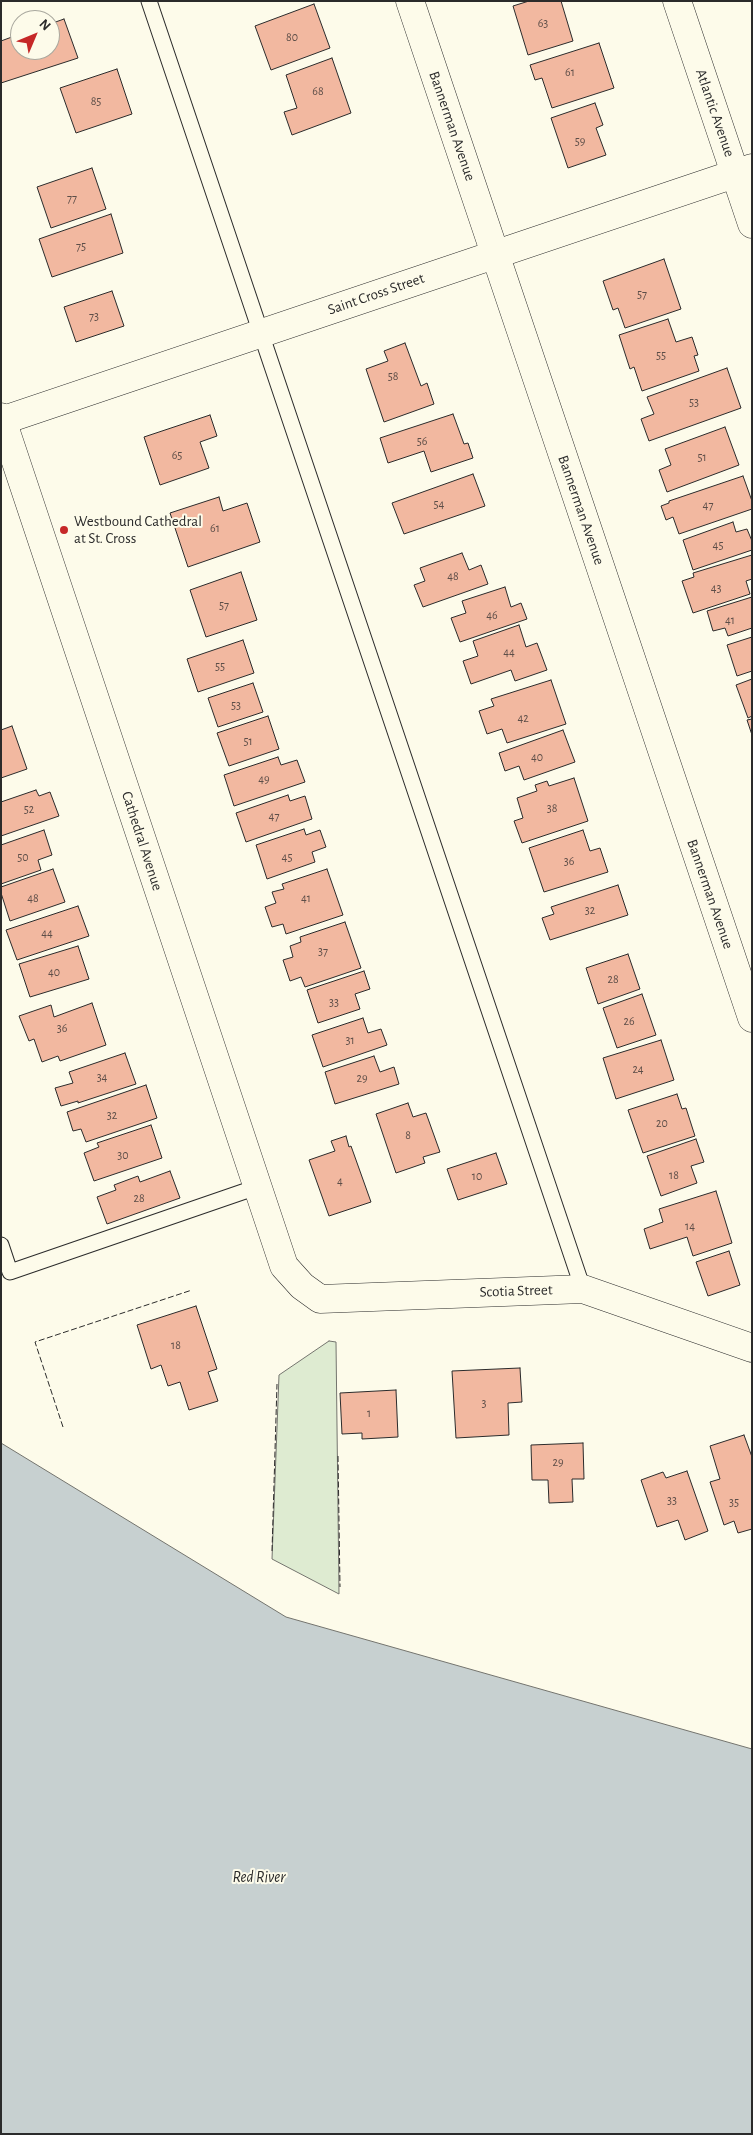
<!DOCTYPE html>
<style>
body{margin:0}
#map{position:relative;width:753px;height:2135px;overflow:hidden;background:#fdfbea;font-family:"Alegreya Sans",sans-serif}
canvas{display:block}
.frame{position:absolute;inset:0;border:2px solid #2b2b2b;pointer-events:none}
.north{position:absolute;left:10px;top:10px;width:50px;height:50px;box-sizing:border-box;background:#fdfbea;border:1px solid #a9a89e;border-radius:50%;rotate:45deg;font-size:14px;font-weight:700;line-height:20px;text-align:center;color:#2b2b2b}
.north::after{content:'';display:block;margin:auto;width:18px;height:22px;background:#c62828;clip-path:polygon(50% 0,100% 100%,50% 72%,0 100%)}
</style>
<div id="map">
<canvas width="753" height="2135"></canvas>
<div class="frame"></div>
<div class="north">N</div>
</div>
<script>
const g = document.querySelector('canvas').getContext('2d');
g.lineJoin = 'round';
function fillPath(path, color) { g.fillStyle = color; g.fill(path, 'evenodd'); }
const shape = rows => new Path2D(rows.map(r => 'M' + r).join(''));
function strokePath(path, color, width, dash) { g.strokeStyle = color; g.lineWidth = width; g.lineCap = dash ? 'butt' : 'round'; g.setLineDash(dash || []); g.stroke(path); }
function label(font, color, halo, rows, align = 'center') {
  g.font = font + ' "Alegreya Sans",sans-serif'; g.lineWidth = 4; g.setLineDash([]); g.textBaseline = 'middle'; g.strokeStyle = halo; g.fillStyle = color; for (const [text, x, y, turn = 0] of rows) {
    g.save(); g.translate(x, y); g.rotate((+turn || 0) * Math.PI / 180); g.textAlign = isNaN(turn) ? turn : align; if (halo) g.strokeText(text, 0, 0); g.fillText(text, 0, 0); g.restore();
  }
}
const green = shape([
 [329,1341,336,1342,339,1594,272,1559,279,1375,329,1341]
]);
fillPath(green, '#deebd1');
strokePath(green, '#74746e', 1);
const water = shape([
 [1,1443,286,1617,752,1749,752,2134,1,2134,1,1443]
]);
fillPath(water, '#c7d0d0');
strokePath(water, '#74746e', 1);
const building = shape([
 [529,1,561,1,573,41,528,55,513,6,529,1],
 [314,4,330,48,271,70,255,26,314,4],
 [64,19,78,58,1,83,1,41,20,34,20,50,50,50,50,24,64,19],
 [599,43,614,88,552,108,542,78,535,80,530,65,599,43],
 [332,58,351,113,292,135,284,112,297,108,286,75,332,58],
 [117,69,132,114,76,133,60,88,117,69],
 [595,103,603,125,596,128,606,155,568,168,551,118,595,103],
 [92,168,106,209,51,228,37,187,92,168],
 [111,214,123,253,52,277,39,239,111,214],
 [664,259,681,309,625,328,618,308,613,310,603,281,664,259],
 [112,291,124,326,76,342,64,307,112,291],
 [668,319,676,342,692,337,698,355,694,356,699,371,642,391,634,367,630,369,619,335,668,319],
 [405,343,421,386,427,383,434,404,384,422,366,369,388,361,384,351,405,343],
 [727,368,741,408,649,441,641,419,654,414,647,397,727,368],
 [453,414,464,444,468,443,473,458,431,472,424,451,388,463,380,438,453,414],
 [210,415,217,436,200,442,209,468,160,485,144,437,210,415],
 [725,427,739,465,667,492,659,470,671,465,665,449,725,427],
 [473,474,485,506,404,534,392,503,473,474],
 [743,476,752,501,752,509,679,534,673,517,666,520,661,506,669,503,669,501,743,476],
 [219,497,223,511,247,503,260,542,188,567,170,513,219,497],
 [733,522,736,532,747,529,752,541,752,550,693,570,683,540,733,522],
 [462,553,469,570,481,565,488,584,423,607,414,585,425,581,420,568,462,553],
 [752,555,752,579,746,581,750,594,693,613,682,581,694,577,693,573,752,555],
 [241,572,257,620,206,637,190,590,241,572],
 [505,587,511,607,521,603,527,619,460,642,451,618,466,613,462,601,505,587],
 [752,597,752,628,728,636,725,628,713,631,707,611,752,597],
 [519,625,526,647,537,643,547,670,515,681,511,670,471,684,463,661,478,656,473,641,519,625],
 [752,637,752,671,737,676,727,645,752,637],
 [243,640,254,673,198,692,187,659,243,640],
 [752,679,752,716,748,718,736,685,752,679],
 [551,680,566,724,507,743,502,729,487,734,479,711,494,706,491,699,551,680],
 [253,683,263,712,218,727,208,698,253,683],
 [268,716,279,749,229,766,217,733,268,716],
 [752,719,752,735,747,720,752,719],
 [12,726,27,769,1,778,1,730,12,726],
 [563,730,575,762,524,780,519,766,505,771,499,753,563,730],
 [278,757,281,765,297,760,305,782,234,806,224,775,278,757],
 [574,778,588,821,522,843,514,821,523,818,517,798,537,791,535,785,547,781,549,786,574,778],
 [36,790,39,796,50,792,59,816,1,836,1,802,36,790],
 [288,795,290,801,305,796,312,819,246,842,236,813,288,795],
 [304,829,306,835,320,830,326,847,312,852,315,862,267,879,256,845,304,829],
 [44,830,52,855,38,860,41,870,1,884,1,845,44,830],
 [583,830,590,851,600,848,608,872,544,892,529,848,583,830],
 [53,869,65,902,10,921,1,893,1,887,53,869],
 [327,869,343,915,286,934,283,924,272,927,265,907,276,903,272,892,284,889,282,884,327,869],
 [618,885,628,915,550,940,542,918,554,914,551,907,618,885],
 [78,906,89,936,17,960,6,930,78,906],
 [345,922,361,968,305,987,301,977,290,981,283,960,293,957,290,946,301,942,300,937,345,922],
 [78,946,89,979,30,997,19,964,78,946],
 [628,954,640,989,598,1004,586,968,628,954],
 [364,971,370,989,355,994,360,1009,318,1023,307,990,364,971],
 [642,994,656,1035,617,1048,603,1008,642,994],
 [92,1003,106,1045,60,1061,58,1056,42,1062,34,1039,29,1041,19,1016,51,1005,54,1017,92,1003],
 [363,1018,368,1033,381,1029,387,1045,323,1067,312,1035,363,1018],
 [661,1040,674,1080,616,1099,603,1058,661,1040],
 [125,1053,136,1084,78,1103,78,1101,61,1106,55,1088,73,1083,69,1072,125,1053],
 [374,1056,380,1072,394,1067,399,1084,335,1104,325,1072,374,1056],
 [146,1085,157,1118,86,1142,81,1129,73,1131,67,1112,146,1085],
 [677,1094,682,1109,686,1108,695,1136,643,1153,628,1110,677,1094],
 [408,1103,413,1117,426,1113,440,1152,423,1157,425,1163,396,1173,376,1114,408,1103],
 [151,1125,162,1158,94,1181,84,1153,99,1147,97,1143,151,1125],
 [346,1136,349,1147,351,1146,371,1202,329,1216,309,1160,335,1151,331,1141,346,1136],
 [696,1139,704,1162,691,1166,697,1183,661,1196,647,1156,696,1139],
 [496,1153,507,1184,458,1200,447,1169,496,1153],
 [170,1171,180,1198,107,1224,97,1197,116,1190,114,1185,138,1176,140,1182,170,1171],
 [716,1191,732,1243,693,1256,687,1237,650,1249,644,1229,663,1222,659,1209,716,1191],
 [729,1251,740,1285,708,1296,696,1262,729,1251],
 [196,1306,217,1369,208,1372,218,1401,189,1410,180,1382,168,1386,161,1365,151,1369,137,1325,196,1306],
 [520,1368,522,1402,508,1403,509,1435,456,1438,452,1371,520,1368],
 [396,1390,398,1437,362,1439,362,1433,342,1434,340,1393,396,1390],
 [744,1435,752,1457,752,1529,738,1533,734,1521,724,1525,710,1482,720,1479,710,1446,744,1435],
 [583,1443,584,1479,572,1479,573,1502,549,1503,548,1480,532,1480,531,1445,583,1443],
 [687,1471,708,1531,685,1540,678,1520,657,1527,641,1480,663,1472,666,1478,687,1471]
]);
fillPath(building, '#f2b8a0');
strokePath(building, '#2b2b2b', 1);
const service = shape([
 [149,1,583,1289],
 [1,1245,10,1272,257,1187]
]);
const minor = shape([
 [410,1,752,1018],
 [677,1,752,224],
 [1,417,284,1266,302,1286,320,1299,583,1289,752,1348],
 [1,421,752,168]
]);
strokePath(service, '#2b2b2b', 17);
strokePath(minor, '#2b2b2b', 29);
strokePath(service, '#fdfbea', 15);
strokePath(minor, '#fdfbea', 28);
strokePath(shape([
 [63,1427,35,1342,192,1290],
 [338,1456,340,1587],
 [272,1551,277,1384]
]), '#2b2b2b', 1, [6, 2.5]);
for (const [x, y, r, color] of [
 [64,530,5,"#c62828"]
]) { const dot = new Path2D(); dot.arc(x, y, r, 0, 2 * Math.PI); g.fillStyle = color; g.fill(dot); strokePath(dot, '#fdfbea', 2); }
label('12px', '#5d4e48', null, [
 ["63",543,23],
 ["80",292,37],
 ["61",570,72],
 ["68",318,91],
 ["85",96,101],
 ["59",580,141],
 ["77",72,198],
 ["75",81,246],
 ["57",642,294],
 ["73",94,316],
 ["55",661,355],
 ["58",393,376],
 ["53",694,402],
 ["56",422,441],
 ["65",177,455],
 ["51",702,457],
 ["54",439,504],
 ["47",708,505],
 ["61",215,528],
 ["45",718,545],
 ["48",453,576],
 ["43",716,588],
 ["57",224,605],
 ["46",492,615],
 ["41",730,620],
 ["44",509,652],
 ["55",220,666],
 ["53",236,705],
 ["42",523,718],
 ["51",248,741],
 ["40",537,757],
 ["49",264,779],
 ["38",552,808],
 ["52",29,809],
 ["47",274,816],
 ["50",23,857],
 ["45",287,857],
 ["36",569,861],
 ["48",33,898],
 ["41",306,898],
 ["32",590,910],
 ["44",47,933],
 ["37",323,951],
 ["40",54,972],
 ["28",613,979],
 ["33",334,1002],
 ["26",629,1021],
 ["36",62,1028],
 ["31",350,1040],
 ["24",638,1069],
 ["34",102,1077],
 ["29",362,1078],
 ["32",112,1115],
 ["20",662,1123],
 ["8",408,1135],
 ["30",123,1155],
 ["18",674,1175],
 ["10",477,1176],
 ["4",340,1181],
 ["28",139,1198],
 ["14",690,1226],
 ["18",176,1345],
 ["3",484,1403],
 ["1",369,1413],
 ["29",558,1462],
 ["33",672,1500],
 ["35",734,1502]
]);
label('15px', '#2b2b2b', '#fdfbea', [
 ["Atlantic Avenue",715,113,71],
 ["Bannerman Avenue",452,126,71],
 ["Saint Cross Street",376,294,-19],
 ["Bannerman Avenue",581,510,71],
 ["Cathedral Avenue",142,841,72],
 ["Bannerman Avenue",710,894,71],
 ["Scotia Street",516,1291,-2]
]);
label('15px', '#2b2b2b', '#fdfbea', [
 ["Westbound Cathedral",74,521],
 ["at St. Cross",74,538]
], 'left');
label('italic 16px', '#2b2b2b', '#fdfbea', [
 ["Red River",259,1877]
]);
</script>
